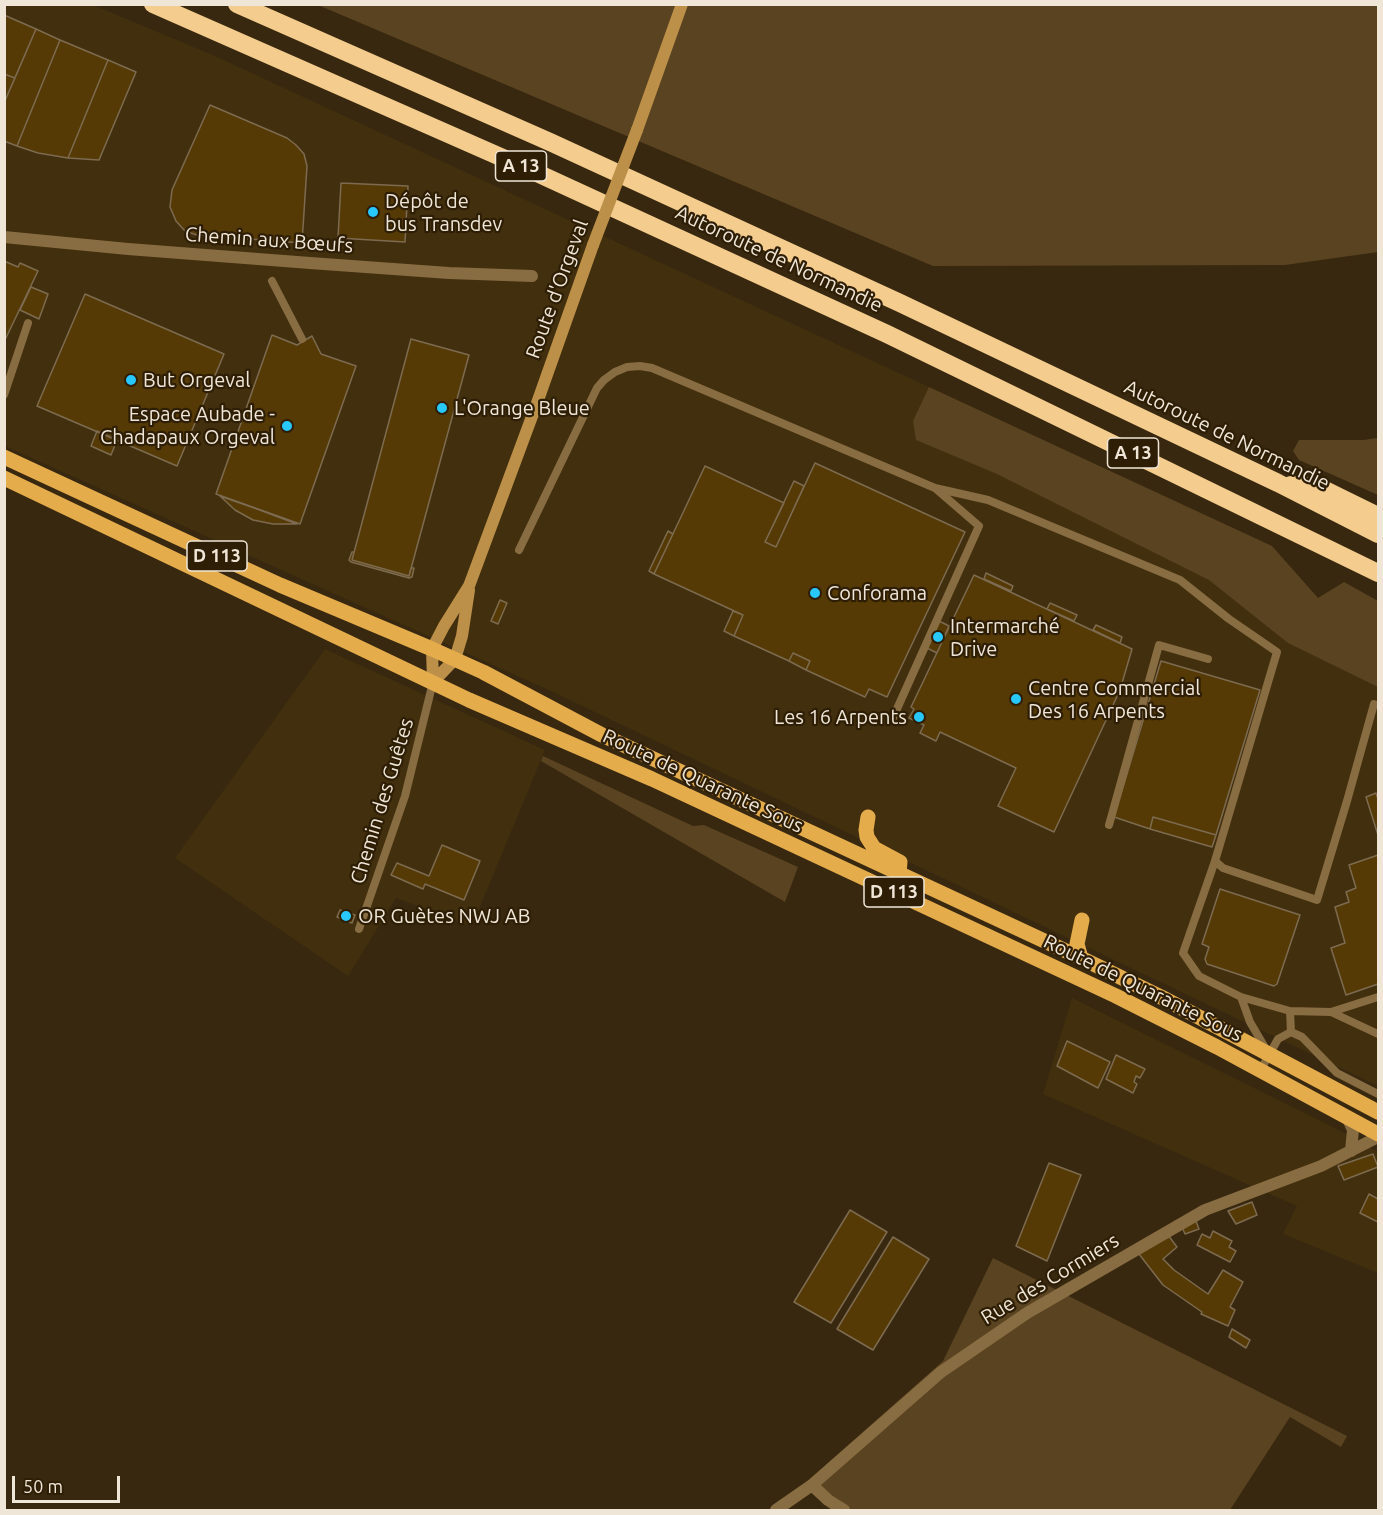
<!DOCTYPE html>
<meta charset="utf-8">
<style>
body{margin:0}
#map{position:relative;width:1383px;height:1515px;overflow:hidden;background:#38280f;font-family:Ubuntu,sans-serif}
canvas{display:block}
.frame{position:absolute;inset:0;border:6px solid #f0e6d7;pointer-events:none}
.scale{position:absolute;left:12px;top:1476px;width:108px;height:27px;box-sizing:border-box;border:3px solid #f0e6d7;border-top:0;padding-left:8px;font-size:18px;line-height:21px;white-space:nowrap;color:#f0e6d7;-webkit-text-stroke:4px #2d1e05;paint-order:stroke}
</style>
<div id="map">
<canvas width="1383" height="1515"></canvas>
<div class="frame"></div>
<div class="scale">50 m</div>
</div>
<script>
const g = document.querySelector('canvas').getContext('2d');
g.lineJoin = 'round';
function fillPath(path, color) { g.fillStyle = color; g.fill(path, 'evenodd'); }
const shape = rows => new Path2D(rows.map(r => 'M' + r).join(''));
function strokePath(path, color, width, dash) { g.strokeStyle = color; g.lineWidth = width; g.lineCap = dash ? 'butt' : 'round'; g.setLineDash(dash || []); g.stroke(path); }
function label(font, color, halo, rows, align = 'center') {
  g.font = font + ' Ubuntu,sans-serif'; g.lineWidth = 4.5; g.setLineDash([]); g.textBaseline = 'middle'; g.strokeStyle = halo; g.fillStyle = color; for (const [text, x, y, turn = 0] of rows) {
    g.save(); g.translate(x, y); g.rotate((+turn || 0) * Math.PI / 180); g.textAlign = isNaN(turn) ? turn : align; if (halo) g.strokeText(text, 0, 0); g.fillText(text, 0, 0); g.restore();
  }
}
fillPath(shape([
 [4,5,93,5,215,56,929,387,1237,532,1378,661,1378,1086,551,691,5,446],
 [325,649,545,750,472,926,396,898,348,976,175,858],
 [1072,998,1337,1129,1378,1152,1378,1273,1283,1234,1297,1206,1043,1094]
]), '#422f0e');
fillPath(shape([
 [318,5,1378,5,1378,252,1285,265,933,266],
 [929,387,1272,546,1318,598,1344,582,1378,601,1378,687,1288,643,1209,580,997,474,916,440,913,421],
 [1378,438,1378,495,1299,460,1293,451,1299,440,1363,440],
 [543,756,693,826,704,825,798,867,785,902,541,761],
 [993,1258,1347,1436,1341,1447,1290,1417,1230,1510,831,1510,803,1485,943,1361]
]), '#5a4320');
const building = shape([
 [4,15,36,29,15,78,4,74,4,15],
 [36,29,60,40,17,146,4,141,4,103,36,29],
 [60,40,108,60,68,158,38,153,17,146,60,40],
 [108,60,136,72,99,160,68,158,108,60],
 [4,74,15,78,4,103,4,74],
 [210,105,287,138,296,145,304,154,307,166,302,243,197,235,185,231,176,221,170,207,172,190,210,105],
 [341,183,408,186,405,242,338,238,341,183],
 [4,261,18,267,20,263,38,271,4,342,4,261],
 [31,287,48,294,39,319,20,310,31,287],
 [85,294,224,354,177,466,37,406,85,294],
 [272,335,297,345,312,336,321,354,356,366,300,524,216,494,272,335],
 [411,339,469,355,409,576,352,560,411,339],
 [97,431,117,440,111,455,91,446,97,431],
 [815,463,965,532,887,697,869,689,865,697,806,670,810,661,793,653,789,661,734,636,743,615,654,574,705,466,784,503,765,542,776,547,815,463],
 [794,481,804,486,776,547,765,542,794,481],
 [220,496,257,509,297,524,273,524,253,520,235,510,220,496],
 [668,531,673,534,654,574,649,571,668,531],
 [352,552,354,552,352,560,409,576,411,568,414,568,412,577,409,578,351,562,349,560,352,552],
 [986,573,1013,586,1011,591,984,579,986,573],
 [974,575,1132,649,1120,690,1054,832,998,806,1016,768,940,732,936,741,920,733,924,725,909,718,914,709,911,707,974,575],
 [500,600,507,603,498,624,491,621,500,600],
 [1050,603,1077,615,1074,621,1047,609,1050,603],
 [733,611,743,615,734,636,724,631,733,611],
 [939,621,949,626,937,653,927,648,939,621],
 [1096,625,1122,637,1120,643,1093,630,1096,625],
 [793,653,810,661,806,670,789,661,793,653],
 [1161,661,1260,690,1216,835,1153,817,1150,829,1114,817,1161,661],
 [1376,793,1378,799,1378,835,1366,797,1376,793],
 [1153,817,1216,835,1212,847,1150,829,1153,817],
 [442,845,480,861,464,900,425,884,423,889,391,875,397,863,429,876,442,845],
 [1378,855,1378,984,1346,995,1331,948,1345,943,1335,907,1349,902,1346,892,1356,888,1349,865,1378,855],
 [1220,889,1300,915,1277,984,1274,986,1207,964,1205,959,1209,947,1202,944,1220,889],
 [340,910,355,915,352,923,337,917,340,910],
 [1067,1041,1110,1062,1098,1088,1057,1066,1067,1041],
 [1116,1055,1145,1069,1140,1078,1136,1076,1134,1082,1137,1084,1133,1093,1106,1079,1116,1055],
 [1373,1154,1378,1167,1344,1180,1338,1166,1373,1154],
 [1049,1163,1081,1175,1047,1261,1016,1246,1049,1163],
 [1369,1194,1378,1199,1378,1222,1360,1213,1369,1194],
 [1252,1202,1257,1215,1236,1224,1228,1211,1252,1202],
 [850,1210,887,1232,831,1323,794,1302,850,1210],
 [1196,1221,1199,1229,1185,1234,1182,1227,1196,1221],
 [1213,1231,1232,1241,1229,1247,1236,1251,1230,1262,1197,1245,1202,1234,1210,1238,1213,1231],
 [1168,1235,1177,1247,1163,1259,1174,1270,1208,1294,1223,1270,1243,1282,1230,1307,1235,1310,1228,1326,1201,1314,1202,1312,1163,1285,1139,1254,1168,1235],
 [893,1237,929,1259,873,1350,837,1329,893,1237],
 [1232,1329,1250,1340,1246,1348,1229,1337,1232,1329]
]);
fillPath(building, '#553a05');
strokePath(building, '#7d6b51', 1.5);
strokePath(shape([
 [272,281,302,339],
 [4,395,28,323],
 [935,488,988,500,1180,580,1229,619,1277,652,1215,861,1183,953,1199,976,1241,997,1290,1011,1331,1012,1378,1034],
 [519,550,597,388,604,380,615,372,627,367,640,366,652,368,935,488,979,526,892,720],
 [1109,825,1159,645,1208,659],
 [1215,861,1223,868,1317,900,1347,801,1374,704],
 [359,929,405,796,433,682],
 [1241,997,1250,1022,1267,1051],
 [1290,1011,1291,1032],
 [1331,1012,1378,997],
 [1260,1071,1278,1039,1291,1032,1302,1037,1337,1073,1378,1094]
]), '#886c42', 8);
strokePath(shape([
 [4,237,128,249,310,263,449,273,532,276],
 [1347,1117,1353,1130,1351,1151],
 [812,1485,828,1500,844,1510],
 [776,1510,812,1485,941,1372,1027,1313,1205,1210,1321,1166,1378,1137]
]), '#886c42', 12);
strokePath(shape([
 [637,130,682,4],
 [433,682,432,649,444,626,469,586,537,403,593,245],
 [433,682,455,659,462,636,469,590]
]), '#bc9049', 12);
strokePath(shape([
 [4,457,280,585,432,649,483,672,602,735,1081,958,1161,997,1378,1112],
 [4,478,469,700,652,779,1116,996,1217,1047,1378,1134],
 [868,817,866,830,867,837,874,848,900,862,899,873],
 [1081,958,1077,944,1082,920]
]), '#e5ac4c', 15);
strokePath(shape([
 [153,4,537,173,887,334,1378,573],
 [237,4,550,142,900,303,1278,483,1378,534],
 [1291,485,1321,488,1378,516]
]), '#f4cc8e', 18);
strokePath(shape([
 [593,245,637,130]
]), '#bc9049', 12);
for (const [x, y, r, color] of [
 [373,212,6,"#28c8ff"],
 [131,380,6,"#28c8ff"],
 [442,408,6,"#28c8ff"],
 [287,426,6,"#28c8ff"],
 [815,593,6,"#28c8ff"],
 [938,637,6,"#28c8ff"],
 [1016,699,6,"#28c8ff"],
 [919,717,6,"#28c8ff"],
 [346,916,6,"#28c8ff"]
]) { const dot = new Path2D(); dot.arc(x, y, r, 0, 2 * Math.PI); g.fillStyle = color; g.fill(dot); strokePath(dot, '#2d1e05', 2); }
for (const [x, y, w] of [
 [521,166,51],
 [1133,453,51],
 [217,556,60],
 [894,892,60]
]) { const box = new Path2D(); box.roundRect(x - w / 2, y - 15, w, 30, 4.5); g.fillStyle = '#2d1e05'; g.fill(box); strokePath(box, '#f0e6d7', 1.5); }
label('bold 18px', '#f0e6d7', null, [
 ["A 13",521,166],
 ["A 13",1133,453],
 ["D 113",217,556],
 ["D 113",894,892]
]);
label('20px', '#f0e6d7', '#2d1e05', [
 ["Dépôt de",385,201],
 ["bus Transdev",385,224],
 ["But Orgeval",143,380],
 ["L'Orange Bleue",454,408],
 ["Espace Aubade -",275,414,"right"],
 ["Chadapaux Orgeval",275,437,"right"],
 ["Conforama",827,593],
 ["Intermarché",950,626],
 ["Drive",950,649],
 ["Centre Commercial",1028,688],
 ["Des 16 Arpents",1028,711],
 ["Les 16 Arpents",907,717,"right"],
 ["OR Guètes NWJ AB",358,916]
], 'left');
label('20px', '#f0e6d7', '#2d1e05', [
 ["Chemin aux Bœufs",269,240,4],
 ["Autoroute de Normandie",779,259,25],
 ["Route d'Orgeval",557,289,-70],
 ["Autoroute de Normandie",1227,435,26],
 ["Route de Quarante Sous",703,781,25],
 ["Chemin des Guêtes",382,801,-73],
 ["Route de Quarante Sous",1143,988,26],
 ["Rue des Cormiers",1050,1279,-31]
]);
</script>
